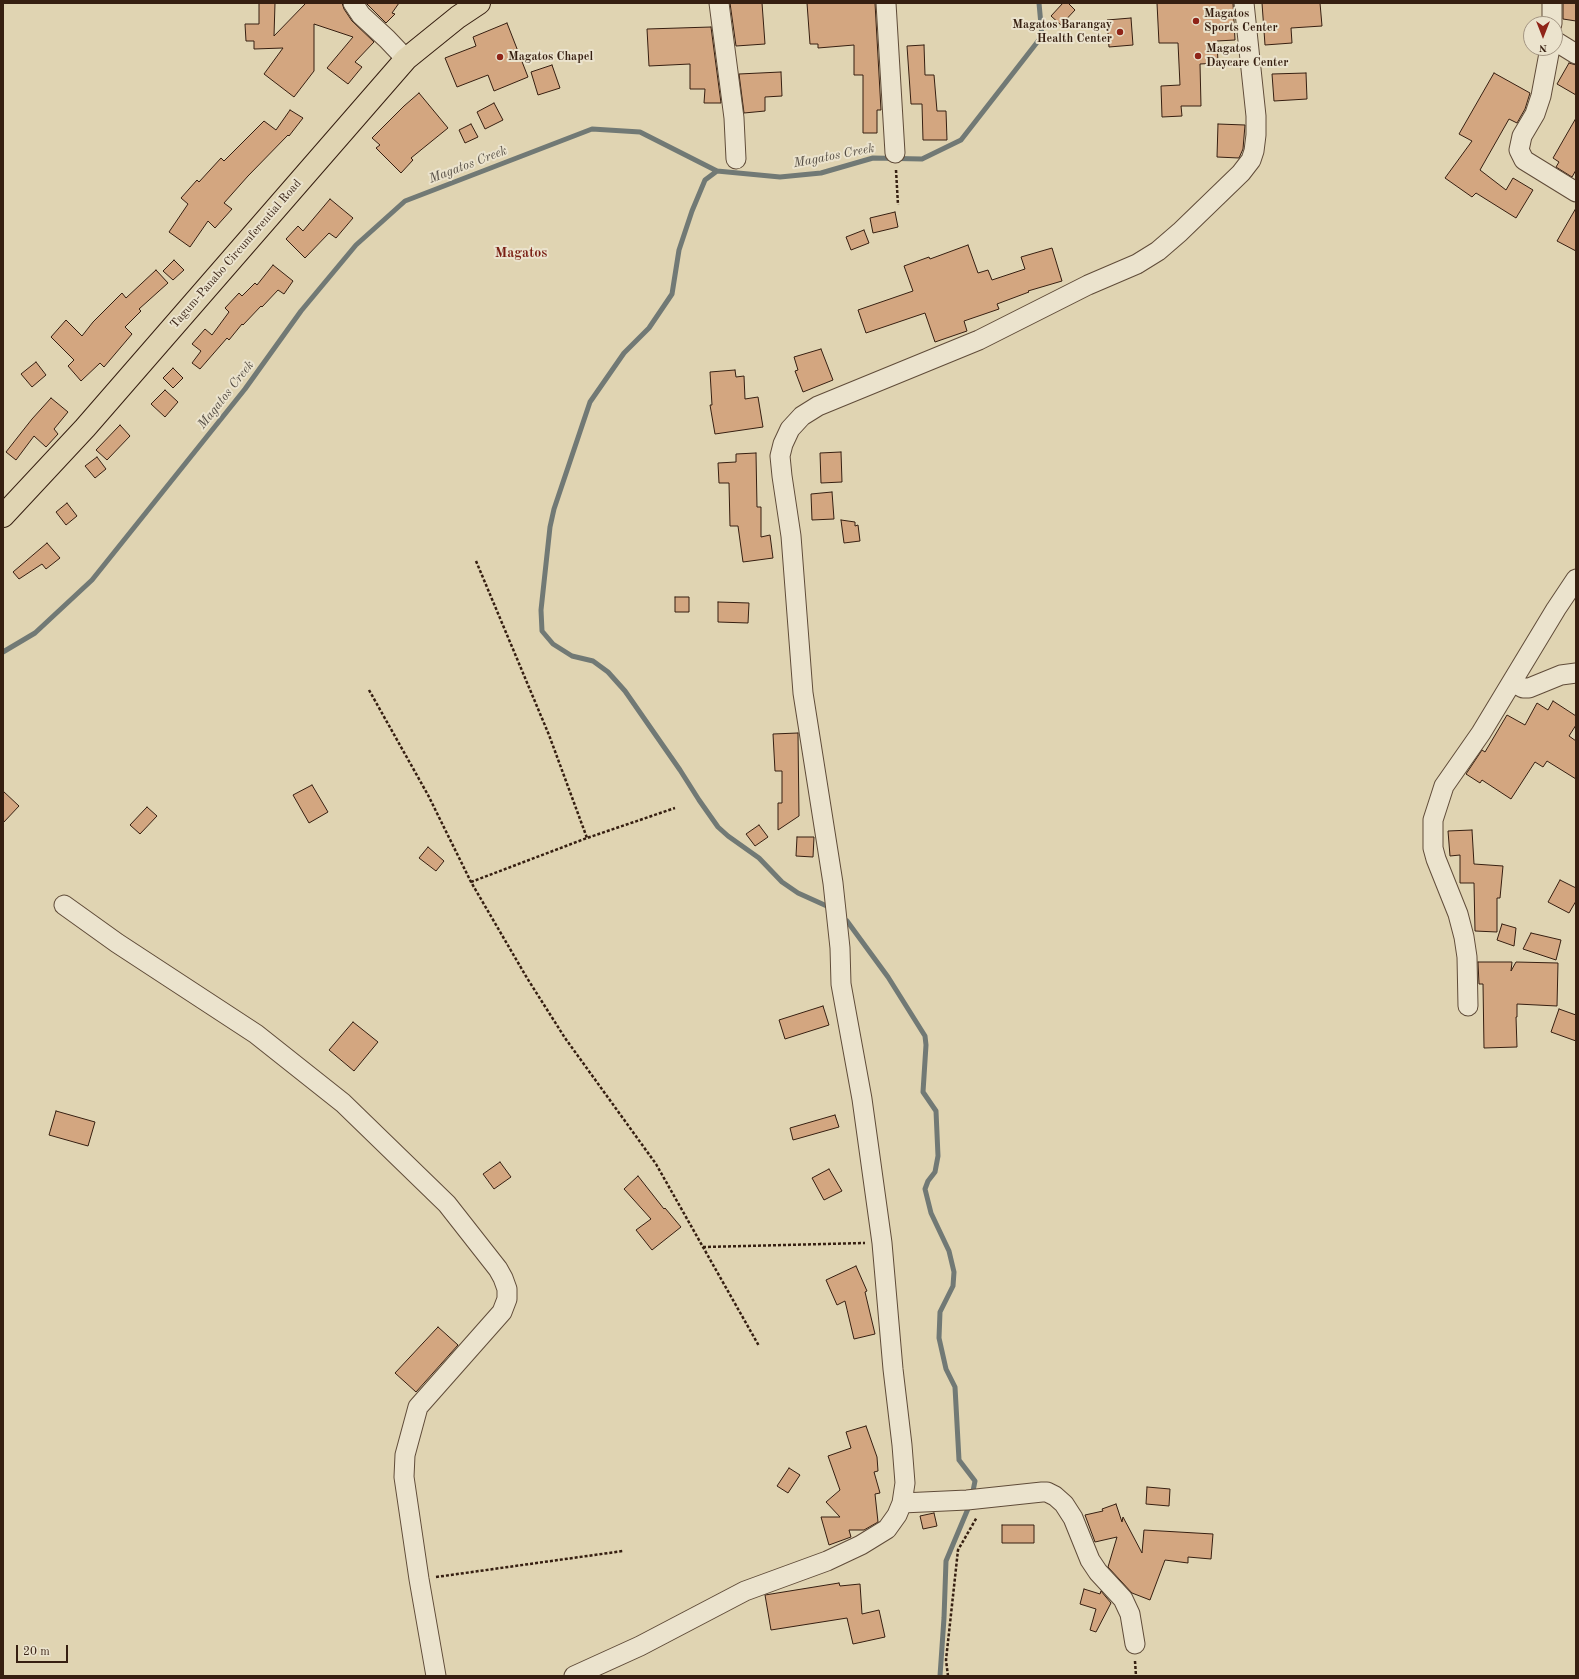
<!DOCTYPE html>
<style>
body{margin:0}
#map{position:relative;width:1579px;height:1679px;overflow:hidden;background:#e0d4b2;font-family:"Old Standard TT",serif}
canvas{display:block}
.frame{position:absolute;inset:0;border:4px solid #361f11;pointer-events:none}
.north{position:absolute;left:1523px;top:16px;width:40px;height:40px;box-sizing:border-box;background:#ebe3cd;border:1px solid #a39582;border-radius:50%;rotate:180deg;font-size:11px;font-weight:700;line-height:16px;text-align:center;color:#361f11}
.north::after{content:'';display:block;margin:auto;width:14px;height:18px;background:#8f2418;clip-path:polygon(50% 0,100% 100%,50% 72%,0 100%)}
.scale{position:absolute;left:16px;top:1645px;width:52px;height:18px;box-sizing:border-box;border:2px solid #361f11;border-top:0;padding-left:5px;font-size:12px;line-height:14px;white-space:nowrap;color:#361f11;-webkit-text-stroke:3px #ebe3cd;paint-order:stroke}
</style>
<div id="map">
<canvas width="1579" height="1679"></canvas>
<div class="frame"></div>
<div class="north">N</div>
<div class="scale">20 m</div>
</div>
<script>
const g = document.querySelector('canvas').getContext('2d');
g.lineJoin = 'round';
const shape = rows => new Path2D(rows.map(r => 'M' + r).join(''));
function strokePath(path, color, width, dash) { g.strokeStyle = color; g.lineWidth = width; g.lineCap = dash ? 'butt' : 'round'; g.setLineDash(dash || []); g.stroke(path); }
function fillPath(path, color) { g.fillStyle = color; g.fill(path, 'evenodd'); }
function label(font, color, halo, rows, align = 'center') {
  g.font = font + ' "Old Standard TT",serif'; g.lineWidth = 4; g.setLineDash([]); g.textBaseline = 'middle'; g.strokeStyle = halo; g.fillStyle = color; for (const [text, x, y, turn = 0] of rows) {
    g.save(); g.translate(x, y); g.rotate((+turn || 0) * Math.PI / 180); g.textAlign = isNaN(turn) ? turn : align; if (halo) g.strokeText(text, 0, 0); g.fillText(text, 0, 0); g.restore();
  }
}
strokePath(shape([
 [717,171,705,180,692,211,679,250,672,294,649,328,624,353,590,402,554,509,550,527,541,610,542,631,553,644,572,656,593,661,608,672,625,691,680,770,699,800,718,827,728,836,759,858,782,882,798,893,829,907],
 [3,652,35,633,92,580,245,389,301,311,356,245,405,201,592,129,640,132,717,171,780,177,821,173,873,158,922,159,961,140,1042,36,1039,3],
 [847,921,888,977,925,1036,926,1045,923,1092,936,1111,938,1156,935,1172,928,1181,925,1189,931,1213,949,1251,954,1272,953,1286,940,1312,939,1338,946,1369,955,1387,959,1460,975,1481,972,1496],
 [940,1676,944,1618,946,1561,970,1504]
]), '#717975', 5);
const building = shape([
 [259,3,275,3,274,36,306,3,342,3,344,9,352,21,374,42,355,62,362,67,348,84,327,68,353,37,314,24,314,71,294,97,264,74,283,48,254,49,254,41,246,41,245,24,259,24,259,3],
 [366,3,399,3,392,13,395,14,386,23,366,3],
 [730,3,762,3,765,44,736,46,730,3],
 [807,3,875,3,881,110,877,110,877,133,863,133,863,75,854,75,854,45,818,48,818,44,810,44,807,3],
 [1063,3,1068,3,1075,10,1061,25,1051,16,1063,3],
 [1157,3,1233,3,1235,40,1217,41,1218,63,1200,64,1201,106,1181,106,1182,116,1162,117,1161,86,1180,85,1178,43,1159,43,1157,3],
 [1262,3,1320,3,1322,26,1291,28,1292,43,1265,45,1262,3],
 [1563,3,1576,3,1576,21,1563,19,1563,3],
 [1131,18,1133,45,1109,47,1107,20,1131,18],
 [507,23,528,77,494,91,488,75,457,87,445,58,476,46,473,37,507,23],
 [711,27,721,103,704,103,705,89,690,89,690,64,649,66,647,29,711,27],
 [924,45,925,75,934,75,937,111,946,111,947,140,923,140,922,104,911,104,907,46,924,45],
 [1569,63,1576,65,1576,95,1557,84,1569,63],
 [552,65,560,88,538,95,531,72,552,65],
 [781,72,782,96,765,97,765,111,744,113,739,74,781,72],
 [1306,73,1307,99,1274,101,1272,74,1306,73],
 [1494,73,1530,93,1525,109,1517,123,1509,119,1480,170,1506,190,1513,178,1533,190,1516,218,1476,193,1472,197,1445,178,1472,141,1459,134,1494,73],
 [419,93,448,128,411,158,413,160,401,173,376,148,380,145,372,138,404,106,419,93],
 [494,103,503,120,485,129,477,112,494,103],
 [290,110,303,118,289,136,288,135,248,176,224,203,232,209,215,228,208,221,190,247,169,232,188,204,181,198,197,180,199,182,221,158,224,161,264,121,276,130,290,110],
 [1576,118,1576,170,1572,177,1556,167,1559,162,1553,158,1576,118],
 [471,124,478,137,465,143,459,130,471,124],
 [1218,124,1245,125,1243,149,1239,158,1217,157,1218,124],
 [330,199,353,218,336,238,329,233,305,258,286,239,298,226,303,231,330,199],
 [1576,208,1576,251,1557,241,1576,208],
 [895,212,898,227,873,233,870,218,895,212],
 [864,230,869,243,851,250,846,237,864,230],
 [968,245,978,273,988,270,992,280,1025,269,1021,257,1052,248,1062,281,1028,291,1029,292,997,304,999,309,964,321,967,331,935,342,925,313,866,333,858,310,913,291,904,266,929,257,930,259,968,245],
 [174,260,184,270,173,280,163,271,174,260],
 [273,265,293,281,284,294,278,290,262,307,261,306,243,325,242,324,229,340,227,338,200,369,192,363,201,351,192,344,205,329,212,335,229,312,225,308,239,293,242,296,255,283,257,285,273,265],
 [156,270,168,283,139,309,141,311,125,327,132,334,104,367,100,363,81,381,68,366,74,360,51,337,66,320,82,336,93,322,122,293,126,298,156,270],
 [821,349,833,380,803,392,795,371,798,370,794,357,821,349],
 [36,362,46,375,32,387,21,374,36,362],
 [173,368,183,378,173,388,163,378,173,368],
 [735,370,736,377,744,376,745,399,758,397,763,427,715,434,710,405,712,405,710,372,735,370],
 [165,390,178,402,165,417,151,404,165,390],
 [51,398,68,412,54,429,58,434,46,447,34,436,16,460,6,452,32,419,51,398],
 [120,425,130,436,107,460,96,450,120,425],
 [841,452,842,482,821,483,820,453,841,452],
 [756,453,757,507,761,507,761,537,770,535,773,558,743,562,738,526,730,526,729,483,719,483,718,463,736,462,736,454,756,453],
 [97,457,106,469,95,478,85,466,97,457],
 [832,492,834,519,812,520,811,494,832,492],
 [67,503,77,516,66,525,56,512,67,503],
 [841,520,855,522,855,526,858,525,860,541,844,543,841,520],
 [47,543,60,558,46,569,42,564,19,579,13,572,47,543],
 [675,597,689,597,689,612,675,612,675,597],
 [718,602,749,603,748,623,718,622,718,602],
 [1553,701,1576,716,1576,725,1569,736,1576,741,1576,779,1547,761,1543,767,1535,762,1511,799,1482,780,1480,783,1466,774,1482,750,1485,752,1507,715,1525,725,1537,703,1548,710,1553,701],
 [798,733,799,816,778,830,778,803,782,803,782,771,775,771,773,734,798,733],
 [312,785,328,812,309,823,293,795,312,785],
 [3,791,19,806,3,823,3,791],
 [147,807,157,816,140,834,130,825,147,807],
 [759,825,768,837,755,846,746,834,759,825],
 [1472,830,1474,864,1503,866,1500,898,1497,898,1497,932,1475,931,1474,883,1460,883,1460,855,1450,856,1448,831,1472,830],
 [797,837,814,837,813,857,796,856,797,837],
 [428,847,444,861,436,871,419,858,428,847],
 [1560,880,1576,888,1576,901,1569,913,1548,902,1560,880],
 [1502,924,1516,928,1514,946,1497,940,1502,924],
 [1531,933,1561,940,1556,960,1523,949,1531,933],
 [1478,962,1512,962,1511,971,1516,962,1558,963,1557,1006,1517,1004,1517,1017,1516,1017,1517,1047,1484,1048,1483,984,1479,984,1478,962],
 [823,1006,829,1025,785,1039,779,1020,823,1006],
 [1559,1009,1576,1015,1576,1041,1551,1032,1559,1009],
 [353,1022,378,1042,354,1071,329,1050,353,1022],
 [56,1111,95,1122,88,1146,49,1135,56,1111],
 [835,1115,839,1127,793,1140,790,1128,835,1115],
 [500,1162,511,1177,494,1189,483,1174,500,1162],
 [829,1169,842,1191,824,1200,812,1178,829,1169],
 [638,1176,664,1209,665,1208,681,1227,652,1250,636,1230,651,1219,624,1189,638,1176],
 [856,1266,867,1291,865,1292,875,1334,854,1339,845,1301,837,1305,826,1280,856,1266],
 [438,1327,458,1345,416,1392,395,1373,438,1327],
 [866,1426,877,1457,878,1471,874,1472,880,1493,875,1494,878,1522,864,1530,849,1530,851,1537,829,1545,821,1517,840,1517,826,1502,840,1490,828,1456,851,1448,846,1432,866,1426],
 [789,1468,800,1475,788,1493,777,1486,789,1468],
 [1147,1487,1170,1489,1169,1506,1146,1504,1147,1487],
 [1116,1504,1122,1522,1123,1517,1142,1553,1144,1530,1213,1534,1211,1559,1188,1557,1188,1563,1165,1560,1150,1600,1132,1593,1108,1567,1117,1537,1095,1542,1085,1515,1103,1511,1102,1509,1116,1504],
 [934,1513,937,1526,923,1529,920,1516,934,1513],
 [1002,1525,1034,1525,1034,1543,1002,1543,1002,1525],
 [839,1583,840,1586,860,1584,862,1614,879,1610,885,1637,853,1644,847,1618,771,1630,765,1595,839,1583],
 [1084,1589,1100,1594,1101,1591,1111,1603,1096,1632,1090,1630,1096,1609,1080,1604,1084,1589]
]);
fillPath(building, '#d3a680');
strokePath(building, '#361f11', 1);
const minor = shape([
 [353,3,361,15,387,39,406,59],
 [719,3,734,118,736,159],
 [886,3,895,153],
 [1552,24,1552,3],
 [1555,41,1576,54],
 [1550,48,1541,96,1535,114,1522,136,1519,150,1524,160,1576,192],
 [1512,682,1523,688,1529,688,1561,675,1576,673],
 [64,905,117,943,256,1034,343,1103,447,1204,498,1269,503,1278,507,1289,507,1299,502,1312,418,1407,405,1455,404,1477,419,1579,436,1676],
 [1468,1006,1467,957,1464,937,1458,914,1436,859,1433,848,1433,820,1444,786,1481,733,1556,609,1576,579],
 [902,1503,967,1500,1042,1492,1047,1492,1055,1496,1064,1504,1073,1518,1090,1560,1098,1572,1123,1599,1130,1614,1135,1644],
 [574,1676,640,1646,745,1591,827,1561,861,1545,887,1529,897,1515,902,1503,905,1483,902,1445,893,1369,882,1243,862,1099,841,984,840,948,833,883,803,693,791,536,782,476,780,456,783,444,790,429,802,416,818,406,979,340,1088,285,1137,264,1158,251,1180,232,1241,173,1251,160,1254,151,1256,135,1256,116,1244,3]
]);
const trunk = shape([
 [3,516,85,428,406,59,458,17,479,3]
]);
strokePath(minor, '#604c39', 21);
strokePath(trunk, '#361f11', 24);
strokePath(shape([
 [896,170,898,205],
 [476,561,549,735,587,838],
 [369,690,428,795,471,882,527,978,565,1038,656,1164,759,1346],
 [471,882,587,838,675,808],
 [703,1247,865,1243],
 [436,1577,623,1551],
 [1135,1661,1136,1676],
 [948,1676,946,1660,958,1550,977,1517]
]), '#361f11', 2.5, [3, 2]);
strokePath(minor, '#ebe3cd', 19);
strokePath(trunk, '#e0d4b2', 22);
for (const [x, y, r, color] of [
 [1196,21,4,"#8f2418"],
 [1120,32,4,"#8f2418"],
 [1198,56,4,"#8f2418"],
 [500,57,4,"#8f2418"]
]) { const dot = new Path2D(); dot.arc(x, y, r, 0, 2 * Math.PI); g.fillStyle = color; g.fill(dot); strokePath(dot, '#ebe3cd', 1.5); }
label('bold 12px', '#361f11', '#ebe3cd', [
 ["Magatos",1204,14],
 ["Sports Center",1204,28],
 ["Magatos Barangay",1112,25,"right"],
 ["Health Center",1112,39,"right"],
 ["Magatos",1206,49],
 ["Daycare Center",1206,63],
 ["Magatos Chapel",508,57]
], 'left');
label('12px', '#361f11', '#ebe3cd', [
 ["Tagum-Panabo Circumferential Road",236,254,-49]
]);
label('italic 13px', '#544c43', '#ebe3cd', [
 ["Magatos Creek",834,156,-11],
 ["Magatos Creek",468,165,-21],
 ["Magatos Creek",226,395,-52]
]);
label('bold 14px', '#7a1f14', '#ebe3cd', [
 ["Magatos",521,253]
]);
</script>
